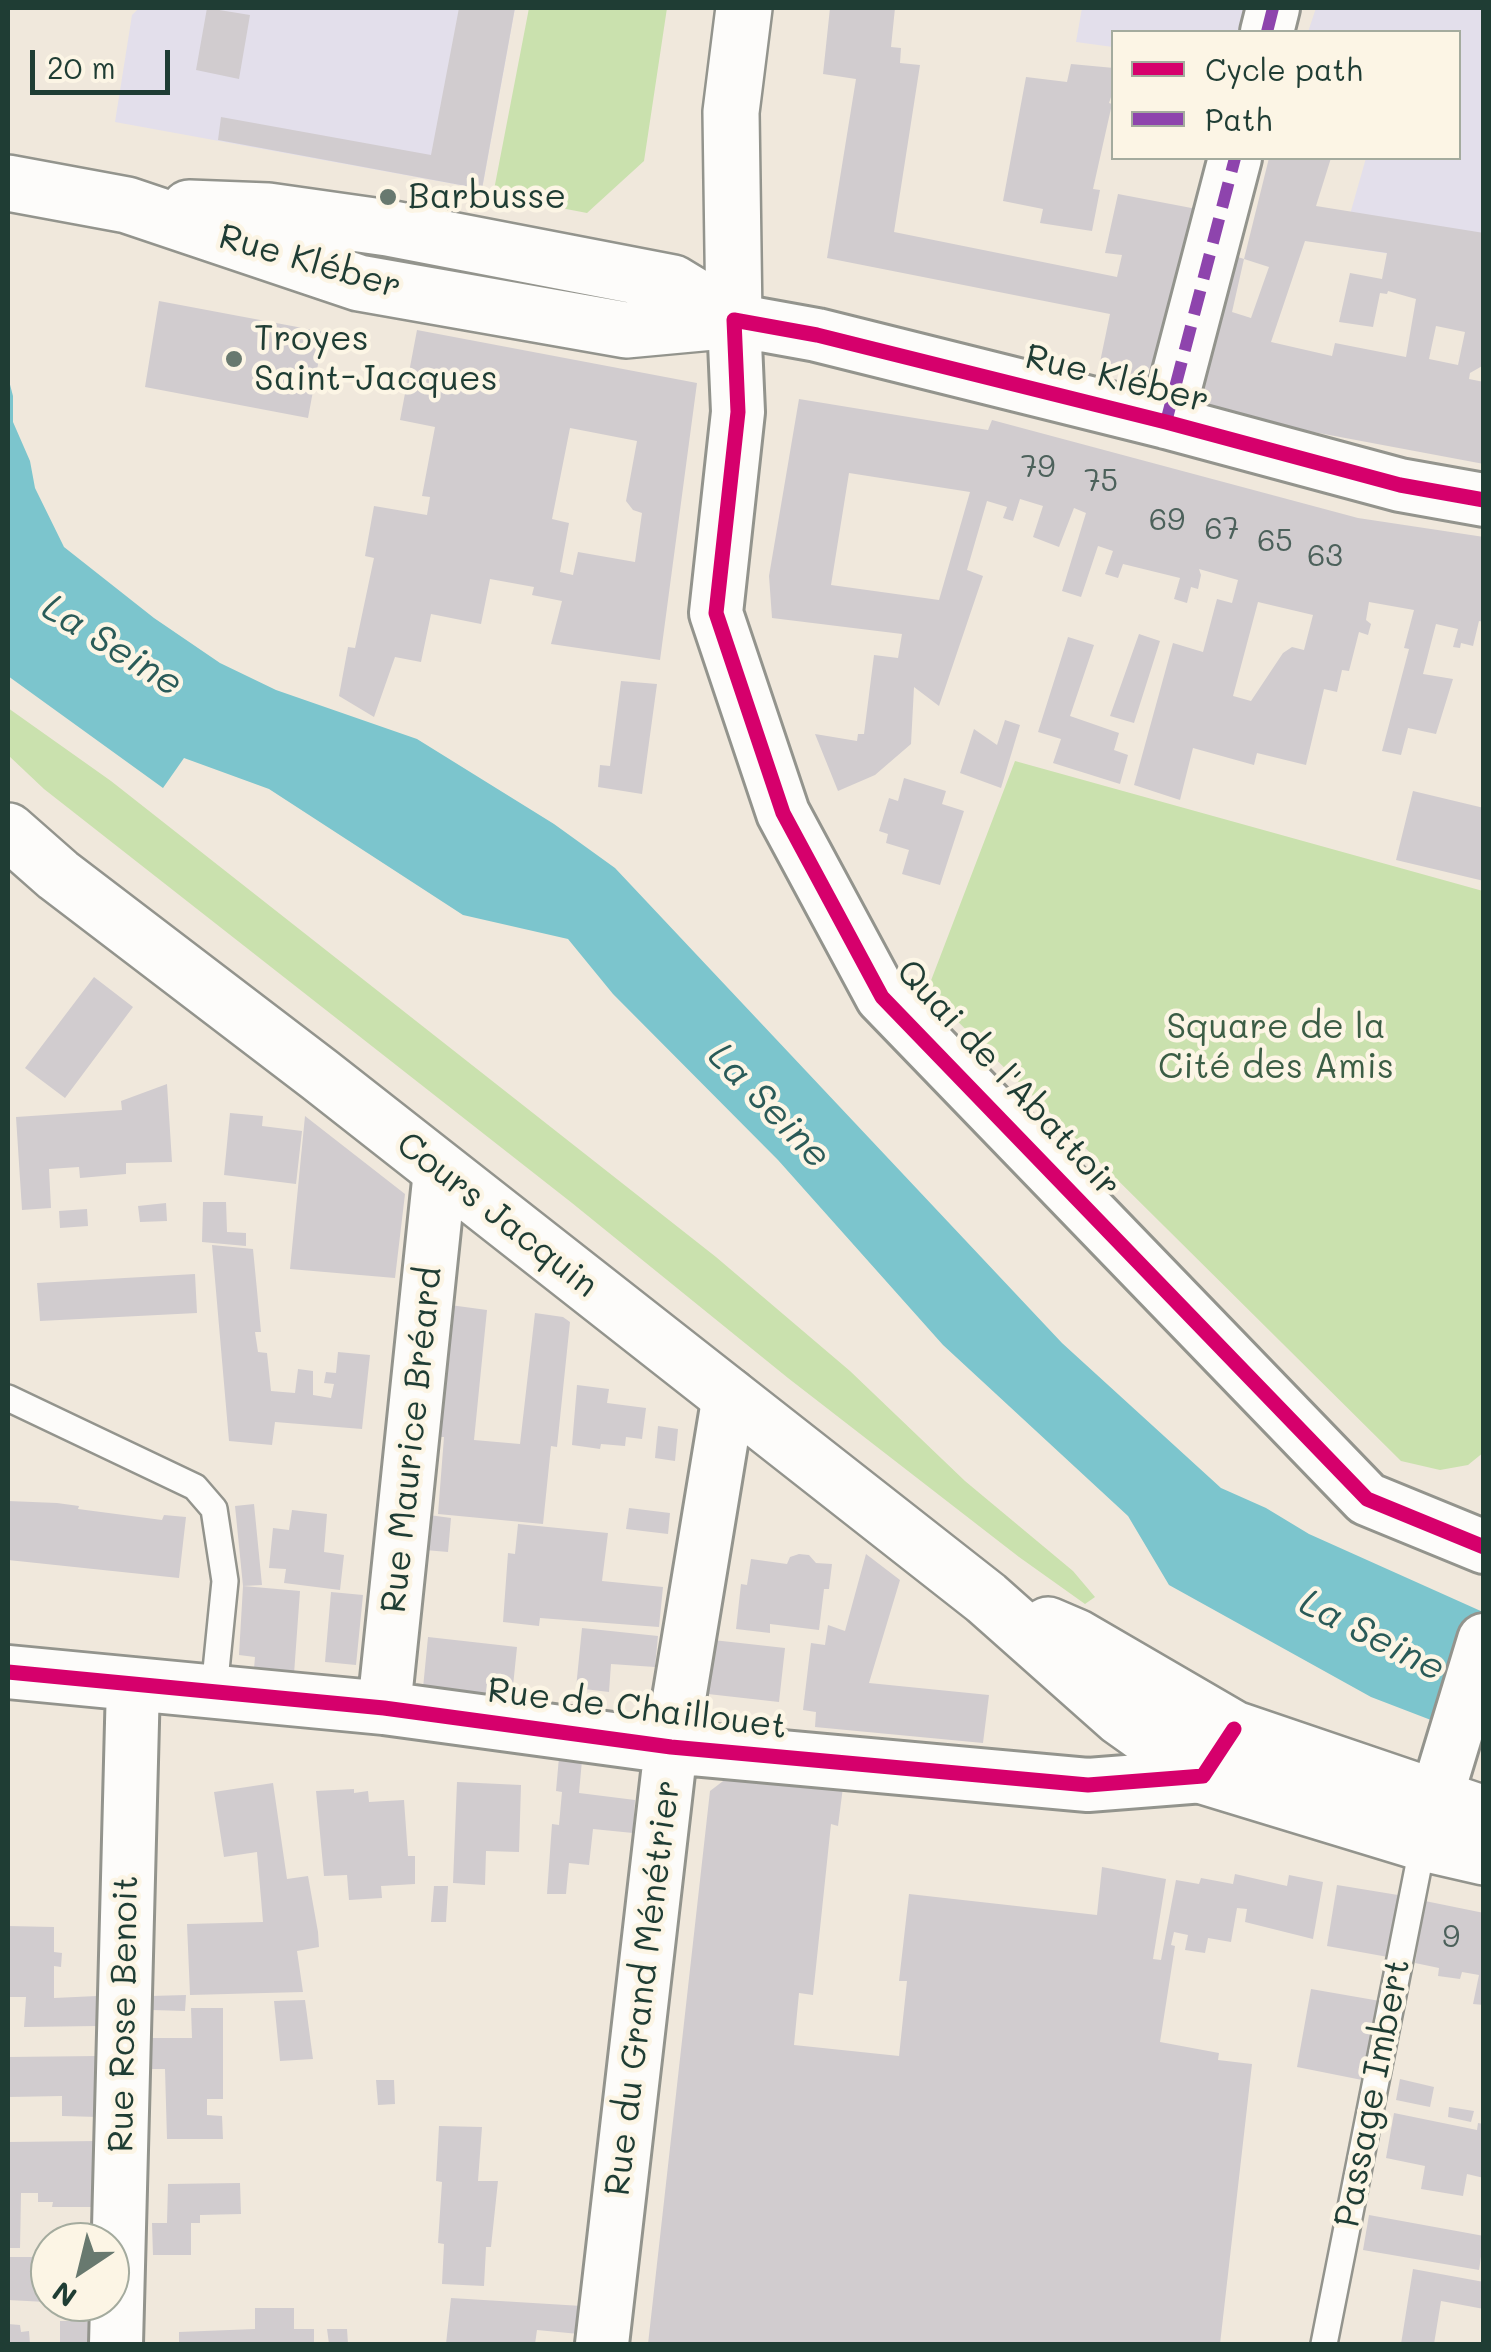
<!DOCTYPE html>
<meta charset="utf-8">
<style>
body{margin:0}
#map{position:relative;width:1491px;height:2352px;overflow:hidden;background:#f0e8dc;font-family:Mali,sans-serif}
canvas{display:block}
.frame{position:absolute;inset:0;border:10px solid #1f3d34;pointer-events:none}
.legend{position:absolute;left:1111px;top:30px;width:350px;height:130px;box-sizing:border-box;background:#fcf5e5;border:2px solid #a4ab9e;margin:0;padding:12px 18px;list-style:none;font-size:30px;color:#1f3d34}
.legend li{display:flex;align-items:center;gap:20px;height:50px}
.legend b{width:50px;border:2px solid #a4ab9e}
.north{position:absolute;left:30px;top:2222px;width:100px;height:100px;box-sizing:border-box;background:#fcf5e5;border:2px solid #a4ab9e;border-radius:50%;rotate:215deg;font-size:28px;font-weight:700;line-height:40px;text-align:center;color:#1f3d34}
.north::after{content:'';display:block;margin:auto;width:35px;height:45px;background:#68796f;clip-path:polygon(50% 0,100% 100%,50% 72%,0 100%)}
.scale{position:absolute;left:30px;top:50px;width:140px;height:45px;box-sizing:border-box;border:5px solid #1f3d34;border-top:0;padding-left:12px;font-size:30px;line-height:35px;white-space:nowrap;color:#1f3d34;-webkit-text-stroke:8px #fcf5e5;paint-order:stroke}
</style>
<div id="map">
<canvas width="1491" height="2352"></canvas>
<div class="frame"></div>
<ul class="legend">
<li><b style="height:12px;background:#d6006c"></b>Cycle path</li>
<li><b style="height:12px;background:#8e44ad"></b>Path</li>
</ul>
<div class="north">N</div>
<div class="scale">20 m</div>
</div>
<script>
const g = document.querySelector('canvas').getContext('2d');
g.lineJoin = 'round';
function fillPath(path, color) { g.fillStyle = color; g.fill(path, 'evenodd'); }
const shape = rows => new Path2D(rows.map(r => 'M' + r).join(''));
function strokePath(path, color, width, dash) { g.strokeStyle = color; g.lineWidth = width; g.lineCap = dash ? 'butt' : 'round'; g.setLineDash(dash || []); g.stroke(path); }
function label(font, color, halo, rows, align = 'center') {
  g.font = font + ' Mali,sans-serif'; g.lineWidth = 9; g.setLineDash([]); g.textBaseline = 'middle'; g.strokeStyle = halo; g.fillStyle = color; for (const [text, x, y, turn = 0] of rows) {
    g.save(); g.translate(x, y); g.rotate((+turn || 0) * Math.PI / 180); g.textAlign = isNaN(turn) ? turn : align; if (halo) g.strokeText(text, 0, 0); g.fillText(text, 0, 0); g.restore();
  }
}
fillPath(shape([
 [139,8,515,8,482,189,115,122,132,15],
 [1082,8,1248,8,1243,32,1114,32,1113,47,1076,42],
 [1316,8,1483,8,1483,269,1341,246,1366,158,1458,158,1458,32,1308,32]
]), '#e3dfeb');
fillPath(shape([
 [529,8,667,8,644,161,587,213,493,195],
 [8,708,111,781,716,1257,850,1371,965,1481,1073,1571,1095,1597,1085,1604,1019,1557,788,1378,572,1203,44,789,8,755],
 [1015,761,1483,891,1484,1452,1468,1465,1440,1470,1401,1461,927,991]
]), '#cae1ae');
fillPath(shape([
 [8,377,13,396,13,422,30,461,35,488,64,547,154,618,220,663,276,690,417,739,554,824,615,868,1062,1343,1221,1488,1266,1508,1309,1534,1483,1612,1483,1740,1371,1697,1169,1585,1128,1516,943,1345,778,1160,613,994,568,939,463,915,269,789,184,758,163,788,8,676]
]), '#7cc5cd');
fillPath(shape([
 [207,8,250,15,239,79,196,70],
 [459,8,515,8,482,189,218,140,221,117,431,155],
 [830,8,895,8,891,47,901,48,900,63,920,65,894,232,1117,277,1122,255,1105,253,1118,194,1202,210,1160,383,1099,367,1110,314,827,258,856,79,823,74],
 [1071,64,1114,68,1114,88,1109,103,1112,104,1093,189,1100,190,1092,231,1040,223,1043,209,1003,201,1026,77,1067,82],
 [1269,158,1331,158,1316,206,1484,233,1484,365,1470,373,1469,379,1484,382,1484,464,1276,425,1187,398,1229,254,1244,259,1232,312,1251,318,1269,267,1244,259],
 [1305,241,1387,253,1382,279,1350,273,1339,322,1373,327,1380,293,1387,294,1388,291,1416,299,1406,357,1335,343,1332,356,1271,342],
 [1436,326,1465,332,1458,365,1429,359],
 [159,301,324,332,308,418,145,387],
 [417,330,697,383,660,660,551,644,562,601,532,595,534,587,490,579,481,624,431,614,421,662,395,657,374,717,339,696,348,647,355,648,374,558,365,556,374,506,427,515,430,497,422,496,435,427,400,420],
 [570,428,637,441,626,501,633,510,642,513,635,562,578,552,573,575,560,572,569,523,552,519],
 [799,399,988,430,992,420,1358,518,1484,537,1484,622,1479,621,1473,646,1461,643,1460,648,1453,647,1458,629,1436,624,1423,674,1453,679,1436,734,1408,728,1401,755,1382,751,1409,649,1404,648,1414,610,1369,602,1366,620,1371,624,1368,635,1359,632,1349,671,1342,670,1337,692,1324,689,1306,765,1257,753,1254,765,1193,748,1180,800,1134,785,1173,643,1203,652,1217,599,1232,603,1238,580,1199,569,1201,575,1198,589,1191,587,1187,603,1174,599,1180,578,1123,564,1118,578,1105,574,1113,551,1098,546,1081,597,1062,591,1086,513,1074,508,1059,547,1033,537,1043,506,1020,499,1013,521,1003,518,1007,507,987,501,967,570,983,576,939,706,914,687,911,744,875,775,838,791,815,734,857,741,858,734,864,734,874,655,898,658,902,634,772,618,769,576],
 [849,473,970,492,939,600,831,585],
 [1258,602,1313,615,1304,650,1292,647,1283,653,1251,701,1233,696],
 [1139,634,1160,641,1134,723,1110,716],
 [1068,637,1094,645,1070,716,1119,733,1114,750,1128,755,1120,784,1053,763,1061,739,1038,732],
 [621,681,657,684,642,794,598,787,600,765,610,766],
 [1005,720,1020,725,1001,788,960,773,974,729,997,745],
 [904,778,946,791,942,804,964,811,940,885,902,874,909,850,886,843,888,834,879,831,889,798,898,801],
 [1413,791,1484,808,1484,881,1396,860],
 [94,977,133,1007,65,1098,25,1068],
 [167,1084,172,1162,126,1163,126,1174,80,1178,79,1167,49,1169,51,1208,22,1210,16,1117,122,1110,121,1101],
 [230,1113,263,1116,262,1126,302,1131,296,1184,224,1175],
 [305,1116,405,1194,395,1278,290,1269],
 [203,1202,226,1202,227,1232,246,1233,246,1246,202,1242],
 [166,1203,167,1221,140,1222,138,1206],
 [87,1209,88,1226,60,1228,59,1211],
 [212,1245,253,1249,261,1332,255,1332,258,1352,267,1353,271,1391,295,1393,298,1369,313,1371,313,1395,331,1398,334,1384,324,1383,326,1372,336,1373,338,1352,370,1355,362,1429,275,1422,272,1445,229,1441],
 [195,1274,197,1313,40,1321,37,1283],
 [450,1305,487,1310,474,1440,520,1444,535,1313,563,1317,570,1322,557,1447,551,1446,543,1524,438,1514,444,1437,436,1437],
 [577,1385,609,1389,607,1403,646,1408,642,1439,626,1437,625,1446,601,1444,600,1449,572,1445],
 [658,1426,678,1429,675,1461,655,1458],
 [8,1501,57,1503,79,1506,78,1509,162,1520,164,1515,186,1517,179,1578,8,1560],
 [254,1504,262,1585,243,1586,300,1591,294,1674,254,1669,255,1657,239,1655,243,1586,235,1506],
 [629,1508,670,1513,668,1534,626,1529],
 [292,1510,327,1514,324,1552,344,1555,340,1590,284,1583,286,1569,269,1568,273,1528,289,1530],
 [429,1515,451,1518,448,1552,425,1550],
 [518,1524,608,1533,602,1581,663,1587,659,1627,540,1618,539,1626,503,1622,508,1553,515,1554],
 [799,1554,809,1555,816,1563,832,1564,829,1589,824,1589,819,1630,770,1624,770,1633,736,1629,741,1584,747,1585,751,1559,787,1564,790,1557],
 [866,1554,900,1580,869,1683,989,1695,983,1743,815,1727,816,1712,803,1710,811,1643,825,1645,828,1625,845,1631],
 [331,1592,363,1595,356,1665,325,1662],
 [582,1628,658,1636,655,1667,611,1664,609,1692,576,1688],
 [428,1637,517,1647,512,1696,423,1688],
 [713,1640,785,1648,779,1702,708,1694],
 [559,1757,582,1760,579,1793,635,1800,633,1833,593,1829,589,1865,569,1863,566,1894,547,1894,552,1824,559,1825,562,1792,556,1791],
 [731,1775,843,1787,838,1826,831,1824,813,1995,799,1993,794,2045,899,2056,907,1981,899,1981,909,1894,1097,1915,1102,1867,1166,1879,1153,1959,1161,1960,1176,1880,1199,1884,1201,1878,1233,1884,1235,1874,1287,1886,1289,1875,1323,1882,1313,1939,1245,1922,1247,1909,1237,1908,1231,1942,1208,1938,1205,1953,1185,1950,1188,1935,1174,1932,1171,1945,1175,1946,1160,2042,1219,2053,1218,2060,1252,2064,1220,2344,648,2344,710,1791],
 [457,1782,521,1785,519,1852,486,1851,485,1885,453,1883],
 [273,1783,287,1879,308,1876,318,1932,319,1947,297,1951,303,1992,190,1995,187,1924,263,1922,257,1852,224,1857,214,1792],
 [354,1789,354,1793,368,1791,369,1802,404,1800,408,1856,415,1856,415,1884,381,1886,382,1898,349,1900,347,1875,324,1876,316,1791],
 [1337,1885,1398,1895,1388,1957,1327,1946],
 [434,1886,448,1886,446,1922,431,1922],
 [1425,1901,1484,1913,1484,2005,1473,2004,1479,1975,1462,1972,1460,1979,1438,1976,1439,1968,1415,1963],
 [8,1926,54,1927,54,1952,62,1953,61,1967,54,1966,54,1998,97,1996,97,2026,24,2027,26,1997,8,1997],
 [1311,1989,1380,2001,1367,2081,1297,2067],
 [186,1995,185,2011,152,2010,151,1996],
 [305,2000,313,2059,280,2061,274,2001],
 [191,2008,223,2008,223,2099,207,2099,207,2115,222,2116,223,2139,167,2139,165,2069,152,2069,152,2038,192,2038],
 [97,2056,98,2117,62,2116,62,2096,8,2097,8,2057],
 [1400,2079,1434,2087,1430,2107,1396,2100],
 [376,2080,394,2080,395,2104,378,2105],
 [1449,2107,1474,2111,1471,2122,1448,2117],
 [1394,2113,1477,2130,1478,2123,1484,2124,1484,2178,1467,2174,1463,2196,1421,2189,1425,2166,1386,2158],
 [439,2126,482,2127,478,2181,498,2181,491,2247,486,2247,484,2286,442,2284,444,2244,438,2243,442,2182,436,2181],
 [98,2141,98,2207,52,2207,53,2202,38,2202,38,2193,21,2193,20,2248,8,2248,8,2142],
 [240,2183,241,2214,200,2215,200,2223,191,2223,191,2255,153,2255,152,2223,167,2223,168,2184],
 [1369,2215,1484,2236,1479,2270,1363,2250],
 [46,2254,50,2254,50,2286,46,2286,46,2302,8,2300,8,2257,46,2257],
 [1413,2269,1484,2282,1484,2309,1441,2301,1434,2344,1401,2344],
 [451,2298,582,2306,579,2334,537,2330,535,2344,446,2344],
 [255,2308,294,2308,294,2329,314,2329,314,2344,179,2344,179,2332,255,2329],
 [60,2321,98,2321,99,2344,60,2344],
 [8,2324,20,2325,21,2332,29,2331,30,2344,8,2344],
 [327,2329,347,2329,348,2344,329,2344]
]), '#d1cccf');
const service = shape([
 [8,1398,195,1487,214,1509,225,1581,214,1690],
 [1324,2344,1423,1843]
]);
const minor = shape([
 [1267,32,1273,8],
 [1166,422,1235,158],
 [1484,500,1400,485,1166,422,817,335,734,320,738,412,716,613,783,813,882,997,1367,1499,1484,1547],
 [8,1672,384,1708,671,1747,1088,1785,1203,1776,1218,1754],
 [384,1708,440,1171],
 [1423,1841,1484,1640],
 [116,2344,133,1684],
 [602,2344,671,1747,729,1395]
]);
const secondary = shape([
 [8,183,127,205,359,283,626,330,734,320],
 [189,208,268,211,388,228,673,283,734,320],
 [734,320,731,112,744,8]
]);
const primary = shape([
 [8,831,58,875,320,1075,986,1598,1120,1717,1203,1776,1423,1843,1484,1857],
 [1048,1625,1076,1637,1234,1729,1484,1814]
]);
strokePath(service, '#93948d', 30);
strokePath(minor, '#93948d', 58);
strokePath(secondary, '#93948d', 60);
strokePath(primary, '#93948d', 60);
strokePath(service, '#fdfcfa', 25);
strokePath(minor, '#fdfcfa', 52);
strokePath(secondary, '#fdfcfa', 55);
strokePath(primary, '#fdfcfa', 55);
strokePath(shape([
 [1267,32,1273,8],
 [1166,422,1235,158]
]), '#8e44ad', 12, [25, 12]);
strokePath(shape([
 [1484,500,1400,485,1166,422,817,335,734,320,738,412,716,613,783,813,882,997,1367,1499,1484,1547],
 [8,1672,384,1708,671,1747,1088,1785,1203,1776,1234,1729]
]), '#d6006c', 15);
for (const [x, y, r, color] of [
 [388,197,10,"#68796f"],
 [234,359,10,"#68796f"]
]) { const dot = new Path2D(); dot.arc(x, y, r, 0, 2 * Math.PI); g.fillStyle = color; g.fill(dot); strokePath(dot, '#fcf5e5', 4); }
label('30px', '#4c615b', null, [
 ["79",1038,468],
 ["75",1101,482],
 ["69",1167,521],
 ["67",1222,530],
 ["65",1275,542],
 ["63",1325,557],
 ["9",1451,1938]
]);
label('35px', '#1f3d34', '#fcf5e5', [
 ["Barbusse",408,197],
 ["Troyes",254,339],
 ["Saint-Jacques",254,379]
], 'left');
label('35px', '#1f3d34', '#fcf5e5', [
 ["Rue Kléber",310,262,16],
 ["Rue Kléber",1117,379,14],
 ["Quai de l'Abattoir",1008,1079,47],
 ["Cours Jacquin",497,1215,38],
 ["Rue Maurice Bréard",412,1440,-84],
 ["Rue de Chaillouet",637,1709,7],
 ["Rue du Grand Ménétrier",643,1988,-83],
 ["Rue Rose Benoit",124,2014,-89],
 ["Passage Imbert",1373,2093,-79]
]);
label('35px', '#3b5d45', '#fcf5e5', [
 ["Square de la",1276,1027],
 ["Cité des Amis",1276,1067]
]);
label('italic 38px', '#2a5b58', '#fcf5e5', [
 ["La Seine",112,646,32],
 ["La Seine",769,1106,46],
 ["La Seine",1372,1636,27]
]);
</script>
